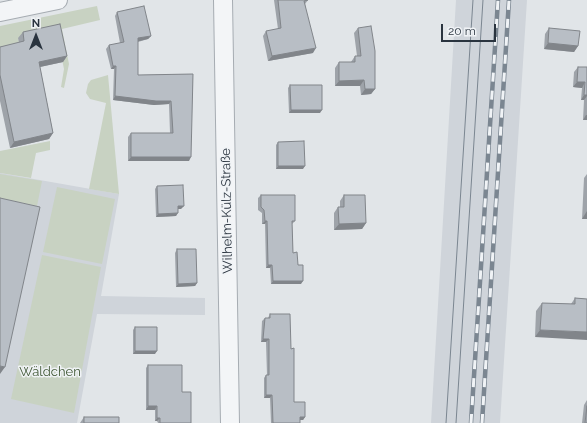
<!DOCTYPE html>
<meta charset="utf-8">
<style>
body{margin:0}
#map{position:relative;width:587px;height:423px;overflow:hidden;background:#e1e5e8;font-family:Raleway,sans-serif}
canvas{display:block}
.north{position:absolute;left:16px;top:16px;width:40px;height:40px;-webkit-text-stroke:3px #f0f3f6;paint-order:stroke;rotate:0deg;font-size:11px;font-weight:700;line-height:16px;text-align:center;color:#2a343f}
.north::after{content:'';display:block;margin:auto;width:14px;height:18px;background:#2a343f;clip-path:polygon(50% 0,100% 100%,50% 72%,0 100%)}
.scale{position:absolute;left:441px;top:24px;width:55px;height:18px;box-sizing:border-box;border:2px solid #2a343f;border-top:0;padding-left:5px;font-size:12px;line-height:14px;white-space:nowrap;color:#2a343f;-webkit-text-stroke:3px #f0f3f6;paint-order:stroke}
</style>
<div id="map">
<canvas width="587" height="423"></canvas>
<div class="north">N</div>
<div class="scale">20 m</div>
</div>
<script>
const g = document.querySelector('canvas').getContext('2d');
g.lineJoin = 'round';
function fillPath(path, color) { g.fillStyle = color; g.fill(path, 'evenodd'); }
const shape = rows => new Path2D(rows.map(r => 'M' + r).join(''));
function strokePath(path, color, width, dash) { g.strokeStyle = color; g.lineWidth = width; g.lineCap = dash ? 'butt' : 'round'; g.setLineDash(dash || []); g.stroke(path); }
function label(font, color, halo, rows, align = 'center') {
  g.font = font + ' Raleway,sans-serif'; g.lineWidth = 3; g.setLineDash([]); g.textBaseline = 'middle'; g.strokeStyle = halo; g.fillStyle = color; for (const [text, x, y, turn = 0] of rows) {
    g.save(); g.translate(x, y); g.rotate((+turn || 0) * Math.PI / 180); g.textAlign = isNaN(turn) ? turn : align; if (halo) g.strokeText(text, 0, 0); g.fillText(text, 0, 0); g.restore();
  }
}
fillPath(shape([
 [456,0,527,0,500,423,431,423],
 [0,173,119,194,101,296,205,298,205,315,97,314,77,423,0,423]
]), '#cfd4da');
fillPath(shape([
 [97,6,100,20,62,29,69,64,64,88,61,87,64,69,56,30,18,38,20,47,0,51,0,26],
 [108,75,119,194,89,189,106,103,90,99,86,93,88,84,91,80],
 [50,141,50,150,36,153,31,178,0,173,0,151],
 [0,174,42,181,37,206,0,198],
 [57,187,115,199,102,264,43,252],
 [42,255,101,267,74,413,11,399]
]), '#c8d2c2');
const minor = shape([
 [223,0,230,423],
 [0,12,58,0]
]);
strokePath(minor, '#a6acb2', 20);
strokePath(minor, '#f3f5f7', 18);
strokePath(shape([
 [446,423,473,0],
 [456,423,483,0]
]), '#7b8691', 1);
const rail = shape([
 [471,423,498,0],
 [482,423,509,0]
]);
strokePath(rail, '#7b8691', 4.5);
strokePath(rail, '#f0f3f6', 3, [9]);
fillPath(shape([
 [274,0,308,0,305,4,313,53,268,61,263,36,266,31,278,29],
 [117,12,151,36,148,39,138,42,138,75,193,74,189,161,128,161,128,137,131,133,170,133,169,104,154,105,113,100,114,69,111,69,106,49,109,45,120,43,115,16],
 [358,28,375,89,371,94,361,95,360,86,335,86,335,68,339,62,351,62,355,56,357,56,354,33],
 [549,28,578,46,574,52,544,49,545,34],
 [23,32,67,56,63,62,40,67,53,133,49,139,10,148,0,101,0,47,19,43,18,38],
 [578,67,587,67,587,120,583,120,584,100,581,100,582,88,573,87,574,72],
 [290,85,320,113,289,113,288,88],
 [278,142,303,169,276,169,276,145],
 [587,174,587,219,582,219,584,178],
 [157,186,181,209,178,209,176,216,156,217,155,189],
 [261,195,295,221,292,224,293,253,298,265,301,284,271,284,270,268,266,268,265,224,262,224,262,213,258,210,258,198],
 [344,195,366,223,362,229,334,230,334,213,338,207,340,207,340,201],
 [177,249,197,283,195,286,176,287,175,253],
 [575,298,587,299,535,337,536,311,542,303,571,304],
 [270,314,291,349,294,402,305,417,303,420,300,420,300,423,271,423,270,398,264,398,264,378,266,375,267,375,266,342,261,342,262,321,265,318,268,318],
 [135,327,155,354,133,354,133,330],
 [148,365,182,392,191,423,158,423,157,421,155,421,155,410,146,410,146,368],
 [587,400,587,423,582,423,584,405],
 [84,417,119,423,80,423]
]), '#9ea3a9');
fillPath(shape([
 [151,36,148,39,135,42,138,38],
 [548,43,578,46,574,52,544,49],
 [316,48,313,53,268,61,272,56],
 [67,56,63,62,35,68,39,62],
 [113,66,116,66,114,69,111,69],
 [364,80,360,86,335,86,339,81],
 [577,82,585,82,582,88,573,87],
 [365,89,375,89,371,94,361,95],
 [584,95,587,95,587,96,584,100,581,100],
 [115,96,171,101,169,104,154,105,113,100],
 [291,110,322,110,320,113,289,113],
 [586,115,587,115,587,120,583,120],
 [53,133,49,139,10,148,14,142],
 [131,157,191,157,189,161,128,161],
 [278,166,305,166,303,169,276,169],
 [178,206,184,206,181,209,176,209],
 [587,211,587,219,582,219],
 [178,213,176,216,156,217,158,214],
 [265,221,267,221,265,224,262,224],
 [366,223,362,229,334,230,339,224],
 [268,265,272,265,270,268,266,268],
 [273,281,303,281,301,284,271,284],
 [197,283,195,286,176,287,178,284],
 [540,330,587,332,587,340,535,337],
 [263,339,269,339,266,342,261,342],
 [135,351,157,351,155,354,133,354],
 [0,366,5,367,0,374],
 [266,395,272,395,270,398,264,398],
 [148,406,157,406,155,410,146,410],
 [300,417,305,417,303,420,297,420],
 [157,418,160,418,157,421,155,421]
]), '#81858a');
const building = shape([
 [278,0,308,0,304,1,316,48,272,56,266,31,281,28,278,0],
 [144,6,151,36,138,38,138,75,193,74,191,157,131,157,131,133,173,133,171,101,156,101,115,96,116,66,113,66,109,45,124,42,117,12,144,6],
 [60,24,67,56,39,62,53,133,14,142,0,75,0,47,24,41,23,32,60,24],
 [371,26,375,51,375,89,365,89,364,80,339,81,339,62,355,62,355,56,361,56,358,28,371,26],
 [549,28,580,31,578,46,548,43,549,28],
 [578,67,587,67,587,95,584,95,585,82,577,82,578,67],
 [290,85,322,85,322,110,291,110,290,85],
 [304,141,305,166,278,166,278,142,304,141],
 [183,185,184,206,178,206,178,213,158,214,157,186,183,185],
 [261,195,295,195,295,221,292,221,293,253,297,252,298,265,303,265,303,281,273,281,272,265,268,265,267,221,265,221,264,210,261,207,261,195],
 [344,195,365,195,366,223,339,224,338,207,344,207,344,195],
 [0,198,40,207,5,367,0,366,0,198],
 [177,249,196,249,197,283,178,284,177,249],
 [575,298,587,299,587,332,540,330,542,303,575,304,575,298],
 [270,314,290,314,291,349,294,348,294,402,305,402,305,417,300,417,300,423,273,423,272,395,266,395,266,375,269,375,269,339,263,339,265,318,270,318,270,314],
 [135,327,157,327,157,351,135,351,135,327],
 [148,365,182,365,182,392,191,392,191,423,160,423,160,418,157,418,157,406,148,406,148,365],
 [587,406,587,423,585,423,587,406],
 [84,417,119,417,119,423,84,423,84,417]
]);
fillPath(building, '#b8bec5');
strokePath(building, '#81858a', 1);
label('13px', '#2a343f', '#f0f3f6', [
 ["Wilhelm-Külz-Straße",227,211,-91]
]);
label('13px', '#435a38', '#f0f3f6', [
 ["Wäldchen",50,372]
]);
</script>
